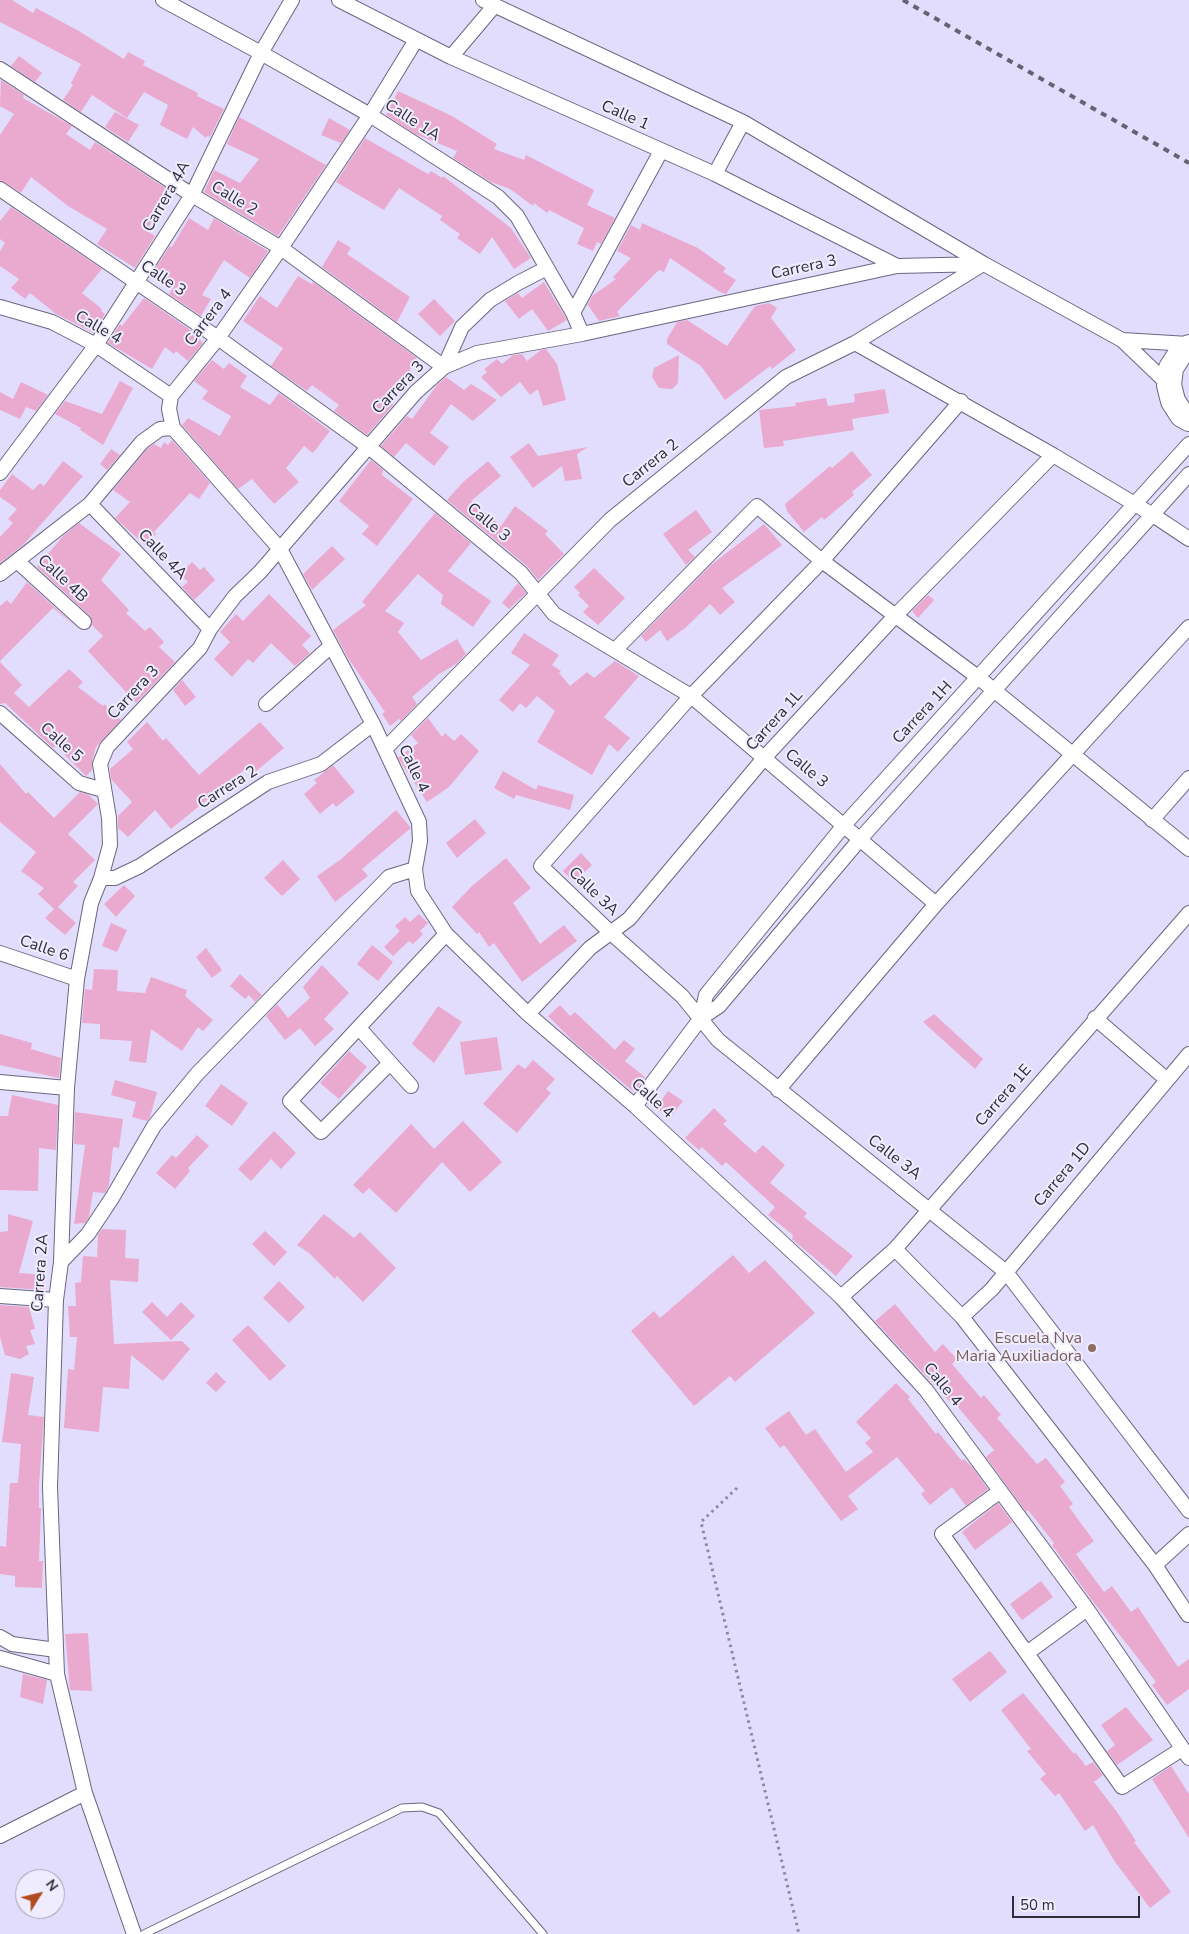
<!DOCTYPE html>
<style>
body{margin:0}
#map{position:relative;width:1189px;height:1934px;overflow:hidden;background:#e2ddfc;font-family:"Nunito Sans",sans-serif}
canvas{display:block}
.north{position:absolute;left:15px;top:1869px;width:50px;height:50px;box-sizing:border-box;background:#efecff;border:1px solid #a2a0b0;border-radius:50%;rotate:54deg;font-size:14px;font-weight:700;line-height:20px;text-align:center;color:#2f2d39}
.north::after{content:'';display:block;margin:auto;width:18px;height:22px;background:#b14b1f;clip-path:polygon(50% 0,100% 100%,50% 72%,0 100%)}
.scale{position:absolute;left:1012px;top:1896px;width:128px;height:22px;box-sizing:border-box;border:2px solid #2f2d39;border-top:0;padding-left:6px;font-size:15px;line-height:18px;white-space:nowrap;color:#2f2d39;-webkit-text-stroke:4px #efecff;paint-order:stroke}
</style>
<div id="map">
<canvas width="1189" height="1934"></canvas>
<div class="north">N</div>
<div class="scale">50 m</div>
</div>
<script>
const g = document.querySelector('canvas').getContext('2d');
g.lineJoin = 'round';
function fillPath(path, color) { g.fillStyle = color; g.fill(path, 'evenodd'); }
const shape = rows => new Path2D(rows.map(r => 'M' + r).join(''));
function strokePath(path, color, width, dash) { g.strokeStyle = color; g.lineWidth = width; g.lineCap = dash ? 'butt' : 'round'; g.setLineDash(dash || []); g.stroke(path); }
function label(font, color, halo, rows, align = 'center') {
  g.font = font + ' "Nunito Sans",sans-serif'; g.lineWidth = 4; g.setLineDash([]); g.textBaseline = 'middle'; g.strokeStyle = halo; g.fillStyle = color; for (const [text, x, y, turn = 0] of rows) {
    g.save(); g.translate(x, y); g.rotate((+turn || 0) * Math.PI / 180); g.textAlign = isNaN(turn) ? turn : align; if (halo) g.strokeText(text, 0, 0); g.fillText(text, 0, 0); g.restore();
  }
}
fillPath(shape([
 [0,0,12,0,33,13,36,8,77,30,124,59,128,52,145,61,143,65,198,93,197,96,224,109,210,137,207,136,206,138,193,127,187,139,160,125,168,105,144,92,127,118,92,95,81,112,63,100,73,85,71,83,81,64,0,22],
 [19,56,42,73,35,82,11,66],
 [1,80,24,95,23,98,72,126,66,134,90,150,95,142,167,189,147,231,155,236,135,268,97,244,107,229,68,206,31,177,21,193,0,180,0,135,14,114,0,106],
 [398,91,452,116,497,144,494,149,524,160,526,155,594,190,587,205,615,218,601,244,597,242,593,251,577,244,584,228,549,210,547,213,534,203,533,206,510,189,491,182,453,158,457,151,415,134,386,115],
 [115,112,139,125,128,142,105,127],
 [239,117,326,165,278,236,204,192,214,170,240,183,259,159,227,144],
 [329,118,350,130,341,143,321,135],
 [365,138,428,174,431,171,442,178,443,176,511,228,531,258,514,269,492,237,480,254,457,238,460,234,440,220,442,216,399,188,384,210,336,182],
 [11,207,102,269,82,293,102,309,101,311,105,314,94,333,56,314,30,293,25,299,11,288,19,279,0,266,0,251,5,243,0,239,0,221],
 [189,218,208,230,214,218,268,251,250,278,224,260,202,295,211,299,201,316,169,294,175,285,154,270,170,246,172,247],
 [642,223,698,248,726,268,723,272,736,280,726,294,720,292,670,258,664,272,659,270,617,312,620,316,599,321,588,305,587,306,592,296,616,279,613,277,631,258,617,251,631,225,640,230],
 [338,240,351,248,347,254,410,297,397,322,322,267],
 [298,276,312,284,313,282,417,358,390,403,393,405,367,435,334,411,339,405,312,385,307,391,271,366,283,348,243,321,260,296,277,308],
 [544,282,567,320,548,331,532,309,519,319,505,301,518,293,522,298],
 [144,298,192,331,203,343,188,361,176,351,174,354,165,347,152,369,108,343,120,324,122,326],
 [434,299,455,321,440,336,418,314],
 [769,303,777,308,771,318,796,350,772,369,770,366,725,400,701,366,667,344,667,339,677,322,687,320,727,346,755,306],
 [546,349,557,364,566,400,543,406,538,389,530,395,520,382,501,397,481,377,487,372,484,369,497,359,502,364,513,355,522,354,527,361,541,350],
 [679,355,678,383,672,389,659,388,652,377,654,368],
 [212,360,224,369,229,363,247,376,240,387,270,405,279,393,330,431,313,453,304,446,286,468,299,482,274,504,252,479,238,489,182,425,188,418,220,436,231,416,202,399,208,391,194,381],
 [446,377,464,390,471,384,497,400,473,421,451,404,430,433,449,447,434,466,406,443,394,457,381,446,407,416,412,419,437,385],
 [120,381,133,388,103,445,80,430,81,428,55,414,65,401,102,414],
 [21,382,48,395,36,411,26,407,20,419,0,410,0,392,13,399],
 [885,389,889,413,852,419,854,430,783,441,784,446,764,448,759,410,796,406,795,403,826,398,828,406,855,402,854,394],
 [172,440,210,483,199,499,190,493,154,532,156,534,146,546,115,518,130,502,113,490,148,448,154,444,161,448,164,442,168,445],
 [529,443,538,456,588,447,577,454,582,479,565,481,562,466,533,488,510,457],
 [111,449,120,455,107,470,100,464],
 [852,451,872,475,852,492,854,495,824,520,822,517,804,532,787,511,785,504,830,466,832,468],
 [371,460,383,470,382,475,413,499,377,546,362,534,369,526,339,501],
 [63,461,83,476,24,544,0,563,0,537,13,523,8,519,17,509,0,497,0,490,12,474,33,490,40,483,44,486],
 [488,461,501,476,471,501,501,526,515,506,548,531,545,534,564,554,538,580,527,566,447,500,462,483],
 [696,510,712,532,688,550,695,557,686,565,663,534],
 [435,513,471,543,448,571,491,601,473,627,441,604,443,595,418,574,385,611,404,623,398,632,421,660,457,639,466,654,456,664,439,674,412,697,417,704,401,721,399,719,390,726,382,714,385,712,348,658,333,630,366,605,362,602],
 [79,523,121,554,101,580,129,610,126,613,145,631,150,627,164,642,159,647,175,662,136,703,88,651,103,636,92,625,90,616,37,567,63,536],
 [764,524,782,545,722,588,735,602,720,615,710,604,685,628,667,641,660,630,646,642,641,636,711,565],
 [332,546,345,559,312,590,303,574],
 [192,562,200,570,204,567,215,580,194,600,182,587,188,582,180,574],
 [594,568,625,598,598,625,583,612,589,606,578,595,580,593,574,587],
 [27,582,76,627,53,608,0,661,0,606,7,600,11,604],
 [518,583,526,593,509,609,502,603],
 [269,594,311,636,302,645,310,653,295,666,271,643,253,663,248,659,232,677,214,659,230,642,220,632,236,614,243,621],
 [928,595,934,600,918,618,912,611],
 [524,633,559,655,552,665,561,671,559,673,570,686,587,672,594,678,615,661,639,676,604,717,630,738,618,752,609,744,592,775,537,742,555,711,537,696,526,708,520,703,513,712,499,700,530,665,511,653],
 [0,662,22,685,14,693,29,707,69,669,83,682,78,687,103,706,104,704,121,720,96,747,92,761,92,770,86,776,56,746,53,748,5,703,0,704],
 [182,680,196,697,185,706,173,690],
 [428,718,442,737,445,733,454,741,461,734,479,751,449,787,427,802,398,758,418,743,411,735],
 [147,722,163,741,166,738,199,775,260,722,284,748,254,773,249,766,171,829,155,810,128,837,118,828,118,816,132,802,111,779,110,769,133,749,127,742],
 [0,764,26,794,28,792,54,818,80,792,89,795,98,804,68,834,95,860,73,882,78,886,58,907,76,923,65,935,45,918,54,909,38,894,44,888,21,871,36,852,0,822],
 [333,765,355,792,336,807,333,803,320,814,304,794,317,783,314,780],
 [503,771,536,790,538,785,574,795,570,810,516,795,514,799,494,788],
 [396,810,411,828,362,869,368,876,335,902,317,876,340,860],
 [475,819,486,833,457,858,446,843],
 [581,853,592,865,574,882,563,871],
 [506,858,531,888,513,903,540,944,564,925,577,941,522,982,494,943,489,947,479,932,477,934,452,907,472,886],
 [283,860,300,879,282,896,264,878],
 [124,885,135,896,116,917,104,904],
 [419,914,428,923,420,931,423,934,413,944,409,941,393,956,384,947,400,931,395,926,405,917,410,922],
 [111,923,127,930,117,952,102,946],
 [372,945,393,962,378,981,357,964],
 [206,948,222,970,212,978,196,957],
 [322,965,349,993,324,1019,334,1029,315,1046,300,1028,285,1040,266,1016,277,1004,288,1018,310,998,303,987],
 [94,969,118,970,117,991,145,993,151,977,187,990,185,996,213,1020,203,1031,198,1027,182,1051,151,1029,146,1063,129,1061,132,1041,100,1039,100,1024,82,1023,85,989,92,990],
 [240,974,262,995,255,1002,249,995,245,999,230,986],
 [560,1005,570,1016,575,1012,615,1050,624,1040,635,1049,625,1061,645,1077,634,1092,575,1043,548,1016],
 [438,1006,462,1022,434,1063,412,1044],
 [934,1014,983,1059,975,1069,923,1022],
 [0,1034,32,1043,31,1049,61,1058,59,1078,0,1065],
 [497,1037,502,1070,465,1075,460,1042],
 [349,1051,367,1067,339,1099,320,1083],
 [533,1060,555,1079,546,1089,551,1093,517,1133,483,1104,518,1064,525,1069],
 [115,1080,157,1092,150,1117,147,1121,132,1117,136,1102,111,1095],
 [221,1084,248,1103,232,1126,205,1106],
 [668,1091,683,1101,670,1118,656,1108],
 [12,1095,58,1105,56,1150,39,1148,38,1191,0,1190,0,1116,8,1116],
 [714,1108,727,1121,723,1124,755,1153,763,1145,785,1165,770,1183,807,1213,804,1217,853,1256,836,1276,792,1239,793,1235,768,1215,775,1207,726,1162,722,1166,702,1147,699,1150,685,1138],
 [75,1112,123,1119,119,1148,113,1147,109,1185,105,1193,93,1192,89,1217,85,1223,74,1224,85,1145,74,1144],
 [463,1121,502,1162,470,1192,442,1162,396,1213,369,1188,363,1194,353,1185,411,1124,434,1149],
 [274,1131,296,1153,281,1169,271,1159,251,1181,238,1169],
 [197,1135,209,1146,188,1168,190,1171,175,1189,156,1173,172,1155,176,1158],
 [8,1214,33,1221,19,1273,45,1275,44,1290,0,1287,0,1232,8,1231],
 [324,1214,354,1238,360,1232,396,1268,363,1302,337,1276,335,1279,309,1253,297,1245],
 [102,1229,126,1230,125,1258,139,1259,138,1282,110,1280,114,1344,182,1341,190,1349,163,1381,131,1355,129,1389,103,1387,99,1432,64,1428,68,1369,74,1370,77,1337,70,1337,68,1306,76,1306,75,1283,81,1282,83,1256,97,1257,98,1235],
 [265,1231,287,1252,274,1266,252,1244],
 [733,1255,749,1273,765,1260,815,1313,735,1382,730,1376,694,1406,631,1331,654,1311,660,1318],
 [279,1281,305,1307,289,1323,263,1298],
 [152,1302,167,1317,181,1302,195,1316,171,1340,142,1312],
 [895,1304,935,1352,943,1344,957,1359,952,1364,981,1398,984,1395,1001,1415,997,1418,1037,1464,1046,1458,1065,1482,1060,1486,1073,1504,1069,1507,1094,1541,1076,1554,1104,1592,1112,1586,1131,1612,1138,1607,1178,1667,1189,1659,1189,1689,1167,1705,1152,1685,1156,1682,1134,1653,1091,1599,1052,1545,1054,1543,1028,1510,1026,1512,986,1457,994,1450,952,1400,950,1402,875,1321],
 [0,1305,29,1307,35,1329,30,1330,35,1344,26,1346,29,1354,20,1359,5,1355,0,1337],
 [248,1325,286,1366,270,1381,232,1340],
 [216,1372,226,1382,216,1392,206,1383],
 [11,1373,34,1377,28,1415,44,1417,39,1485,39,1508,41,1508,39,1561,43,1561,42,1588,15,1587,15,1576,0,1574,0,1546,6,1547,10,1483,18,1483,21,1444,2,1442],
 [896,1383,910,1397,908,1399,936,1434,938,1432,962,1461,964,1459,973,1468,988,1489,966,1506,952,1487,930,1505,921,1494,925,1491,897,1457,848,1496,858,1509,841,1521,784,1445,780,1448,765,1428,789,1411,806,1435,815,1429,846,1472,873,1452,865,1443,871,1438,856,1422],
 [998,1503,1012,1522,975,1550,962,1532],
 [1041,1581,1053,1597,1022,1620,1010,1604],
 [88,1633,92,1691,70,1690,65,1634],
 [990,1651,1007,1672,970,1702,952,1679],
 [23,1674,47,1680,43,1704,20,1697],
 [1023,1693,1074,1754,1075,1752,1086,1766,1093,1762,1103,1775,1094,1782,1117,1812,1136,1841,1134,1842,1171,1892,1150,1908,1115,1862,1093,1825,1085,1831,1059,1793,1055,1796,1040,1779,1046,1774,1027,1751,1031,1749,1001,1710],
 [1126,1707,1153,1740,1117,1765,1107,1751,1115,1745,1101,1725],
 [1171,1766,1189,1794,1189,1838,1152,1779]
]), '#eaaad0');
const service = shape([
 [144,1934,402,1808,422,1807,439,1813,543,1934]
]);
const minor = shape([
 [163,0,261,53,370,115,498,197,517,216,573,313,582,334],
 [339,0,451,57,715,174,897,266],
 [483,0,743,122,984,264,1122,340,1169,385],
 [451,57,495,5],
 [0,69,192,195,281,248,444,367,462,327,490,300,518,283,547,268],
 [715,174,743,122],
 [0,189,218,338,369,447,521,573,554,614,691,696,936,904],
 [0,307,52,322,96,345,171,396],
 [573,313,661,151],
 [1122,340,1189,344],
 [855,343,1053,455,1153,515,1189,539],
 [961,401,822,561,691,696,541,866,611,933,682,996,718,1040,1006,1272,1189,1511],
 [173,428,280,549,373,724,419,822,420,841,415,869,418,891,446,934,528,1014,635,1106,841,1297,926,1390,1087,1609,1189,1758],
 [0,473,96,345,192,195,261,53,292,0],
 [90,504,210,629],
 [17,561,84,622],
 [0,574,90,504,142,442,160,429,173,428,169,409,171,396,218,338,281,248,370,115,416,40],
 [615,650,757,506,822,561,979,678,1189,849],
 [266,704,331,646],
 [0,713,79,783,103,790],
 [385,749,610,520,786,377,855,343,983,264],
 [1152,820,1189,778],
 [101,878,115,878,140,866,268,782,321,764,373,724],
 [0,953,77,979],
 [528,1014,590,948,629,919,765,757,895,616,1053,455],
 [701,1018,706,995,845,824,1189,444],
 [1095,1018,1166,1079],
 [359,1028,411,1086],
 [390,1063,321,1132,290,1101,446,934],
 [0,1082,67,1088],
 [778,1090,936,904,1189,627],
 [635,1106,701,1018,719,1006,861,838,1189,474],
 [895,1249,962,1317,1155,1565,1188,1615],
 [61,1262,88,1234,112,1198,154,1126,197,1074,389,877,415,869],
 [0,1296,56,1300],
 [841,1297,895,1249,1189,913],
 [962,1317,992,1289,1189,1054],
 [999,1492,942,1534,1122,1787,1182,1749],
 [1155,1565,1189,1534],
 [0,1637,12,1644,56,1650],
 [1027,1653,1087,1609],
 [0,1658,57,1674],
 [0,1836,85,1793],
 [134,1934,85,1793,57,1674,50,1487,56,1300,61,1262,67,1088,77,979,91,903,101,878,110,845,109,818,100,764,107,747,200,648,210,629,235,596,260,572,416,392,444,367,477,353,582,334,897,266,984,264]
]);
const trunk = shape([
 [1189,347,1180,354,1171,368,1169,385,1173,401,1182,415,1189,419]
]);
strokePath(service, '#6b6681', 9);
strokePath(minor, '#6b6681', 16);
strokePath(trunk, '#6b6681', 26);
strokePath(shape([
 [737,1488,701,1522,799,1934]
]), '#8c899f', 3, [2.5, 4]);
strokePath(service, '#fff', 7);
strokePath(minor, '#fff', 14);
strokePath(trunk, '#fff', 24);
strokePath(shape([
 [903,0,1189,163]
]), '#656274', 4, [6, 6]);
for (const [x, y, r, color] of [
 [1092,1348,5,"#8d6e63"]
]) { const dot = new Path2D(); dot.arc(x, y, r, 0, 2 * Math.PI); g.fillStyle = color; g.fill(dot); strokePath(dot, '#efecff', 2); }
label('16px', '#2f2d39', '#efecff', [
 ["Calle 1",625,116,24],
 ["Calle 1A",412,121,33],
 ["Carrera 4A",167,197,-60],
 ["Calle 2",234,199,31],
 ["Carrera 3",804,268,-12],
 ["Calle 3",163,279,34],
 ["Carrera 4",209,318,-53],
 ["Calle 4",98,328,30],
 ["Carrera 3",399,388,-46],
 ["Carrera 2",651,464,-39],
 ["Calle 3",488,523,40],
 ["Calle 4A",162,555,46],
 ["Calle 4B",62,579,43],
 ["Carrera 3",134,693,-47],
 ["Carrera 1H",923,713,-47],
 ["Carrera 1L",775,721,-48],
 ["Calle 5",61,743,42],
 ["Calle 4",413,769,65],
 ["Calle 3",806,769,40],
 ["Carrera 2",228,788,-32],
 ["Calle 3A",593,892,44],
 ["Calle 6",44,949,19],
 ["Carrera 1E",1004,1096,-49],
 ["Calle 4",652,1099,42],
 ["Calle 3A",894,1158,38],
 ["Carrera 1D",1063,1175,-50],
 ["Carrera 2A",41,1273,-86],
 ["Calle 4",942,1385,51]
]);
label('16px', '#785e54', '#efecff', [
 ["Escuela Nva",1082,1339],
 ["Maria Auxiliadora",1082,1357]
], 'right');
</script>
